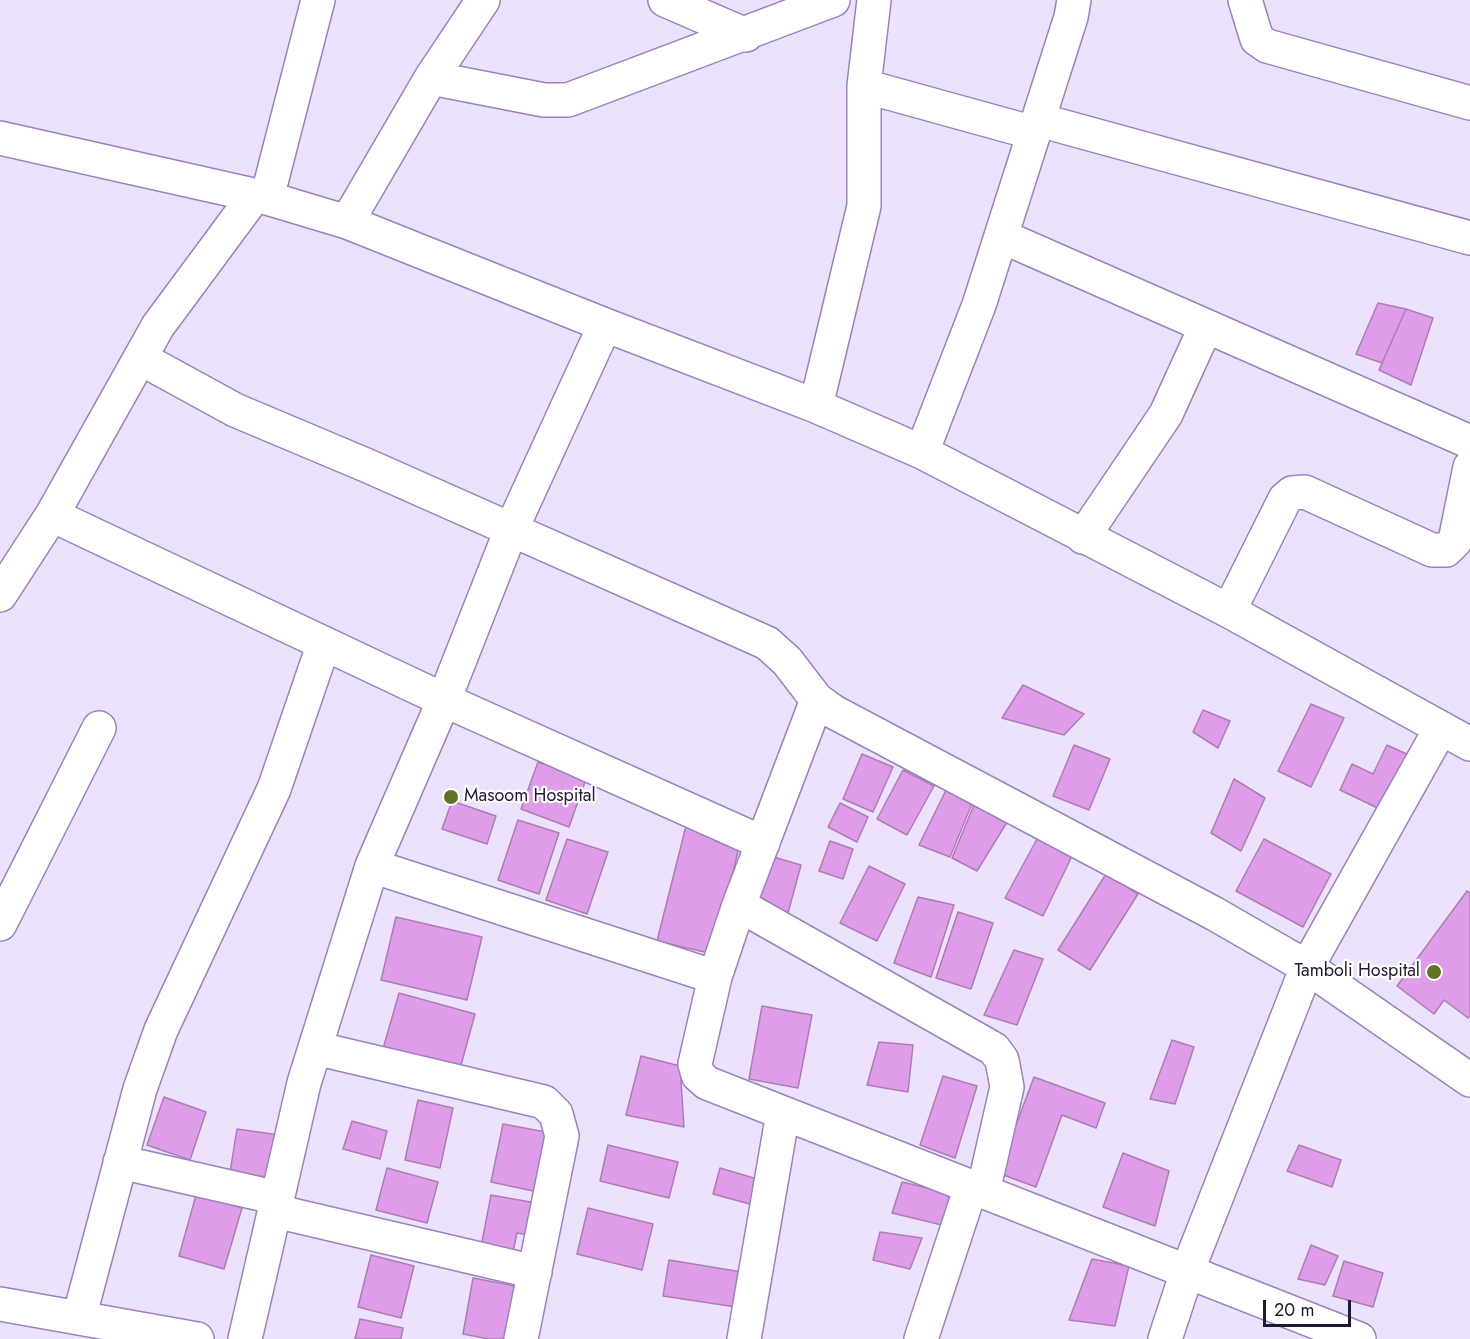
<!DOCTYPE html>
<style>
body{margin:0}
#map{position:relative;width:1470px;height:1339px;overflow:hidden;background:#ece2fd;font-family:Jost,sans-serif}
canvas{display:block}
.scale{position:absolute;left:1263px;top:1300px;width:88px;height:27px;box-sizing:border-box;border:3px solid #221830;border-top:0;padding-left:8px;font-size:18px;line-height:21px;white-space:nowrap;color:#221830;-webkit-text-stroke:4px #fff;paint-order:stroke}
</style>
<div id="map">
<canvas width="1470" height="1339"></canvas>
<div class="scale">20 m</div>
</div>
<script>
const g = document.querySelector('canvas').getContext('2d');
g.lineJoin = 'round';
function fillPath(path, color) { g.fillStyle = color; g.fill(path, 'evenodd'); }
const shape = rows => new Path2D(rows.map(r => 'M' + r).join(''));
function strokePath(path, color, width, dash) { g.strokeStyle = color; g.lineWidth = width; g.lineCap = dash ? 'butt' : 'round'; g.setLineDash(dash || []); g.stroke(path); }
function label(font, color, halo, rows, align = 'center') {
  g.font = font + ' Jost,sans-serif'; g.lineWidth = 4.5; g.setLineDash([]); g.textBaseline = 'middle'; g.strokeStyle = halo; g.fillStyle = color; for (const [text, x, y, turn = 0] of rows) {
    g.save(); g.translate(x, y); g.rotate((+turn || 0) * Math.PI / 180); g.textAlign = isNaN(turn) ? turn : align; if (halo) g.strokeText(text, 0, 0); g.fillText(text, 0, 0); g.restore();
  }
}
const building = shape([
 [1378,303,1406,309,1382,363,1356,354,1378,303],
 [1406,309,1433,318,1411,385,1379,370,1406,309],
 [1023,685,1084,714,1064,735,1002,718,1023,685],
 [1311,704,1344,718,1311,787,1278,771,1311,704],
 [1203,710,1230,721,1218,748,1193,732,1203,710],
 [1074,745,1110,759,1089,810,1053,796,1074,745],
 [1387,745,1415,758,1388,813,1340,790,1352,764,1373,774,1387,745],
 [862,754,893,767,873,812,843,799,862,754],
 [538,762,586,779,569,827,521,809,538,762],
 [903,770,934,786,907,835,877,819,903,770],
 [1234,779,1265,798,1241,851,1211,833,1234,779],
 [949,784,976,794,950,857,919,845,949,784],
 [452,801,496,816,487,844,442,829,452,801],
 [840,803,868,817,857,842,828,827,840,803],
 [974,805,1009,819,977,871,952,858,974,805],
 [518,820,559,833,539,894,498,880,518,820],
 [686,826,741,839,713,954,657,941,686,826],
 [567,839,608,852,587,914,546,900,567,839],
 [1037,839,1073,854,1043,916,1005,898,1037,839],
 [1264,839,1331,874,1303,927,1236,891,1264,839],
 [830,841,853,849,843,879,819,871,830,841],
 [770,856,801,865,788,913,758,904,770,856],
 [869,866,905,884,877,941,840,923,869,866],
 [1106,874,1138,894,1090,970,1058,950,1106,874],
 [1467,891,1470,893,1470,1016,1468,1018,1444,1000,1434,1014,1397,986,1467,891],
 [918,897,954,905,931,977,894,963,918,897],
 [958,912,993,923,971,989,936,978,958,912],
 [396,917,482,937,467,1000,381,980,396,917],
 [1014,950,1043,959,1017,1025,984,1015,1014,950],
 [399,993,475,1014,460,1069,383,1049,399,993],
 [762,1006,812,1015,798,1088,749,1079,762,1006],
 [1172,1040,1194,1047,1175,1104,1150,1099,1172,1040],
 [879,1042,913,1045,908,1092,867,1085,879,1042],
 [641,1056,680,1066,684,1127,626,1115,641,1056],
 [943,1076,977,1086,955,1158,920,1145,943,1076],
 [1034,1077,1105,1103,1096,1128,1062,1115,1036,1187,998,1173,1034,1077],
 [164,1097,206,1112,190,1160,147,1145,164,1097],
 [418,1100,453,1108,440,1168,405,1160,418,1100],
 [352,1121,387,1131,380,1159,343,1149,352,1121],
 [503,1124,551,1133,538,1192,491,1182,503,1124],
 [237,1129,279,1135,273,1178,230,1172,237,1129],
 [608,1145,678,1162,669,1198,600,1181,608,1145],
 [1299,1145,1341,1160,1332,1187,1287,1171,1299,1145],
 [1123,1153,1169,1171,1155,1226,1103,1207,1123,1153],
 [387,1168,438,1182,427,1223,376,1210,387,1168],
 [720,1168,764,1181,757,1206,713,1194,720,1168],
 [902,1182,949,1193,946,1226,892,1213,902,1182],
 [196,1195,242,1208,224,1269,179,1256,196,1195],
 [491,1195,536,1203,529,1235,517,1233,512,1257,480,1252,491,1195],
 [588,1208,653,1224,642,1270,577,1254,588,1208],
 [880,1232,922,1238,910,1269,873,1260,880,1232],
 [1311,1245,1338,1256,1325,1285,1298,1279,1311,1245],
 [371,1255,414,1266,401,1318,358,1307,371,1255],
 [1092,1259,1129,1266,1115,1326,1069,1320,1092,1259],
 [669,1260,742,1272,736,1307,663,1296,669,1260],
 [1344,1261,1383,1273,1373,1307,1333,1296,1344,1261],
 [473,1278,521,1287,512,1339,489,1339,463,1334,473,1278],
 [360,1319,403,1328,401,1339,355,1339,360,1319]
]);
fillPath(building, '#df9ce9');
strokePath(building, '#ac7db3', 1.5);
const minor = shape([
 [483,0,431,78,347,222,605,325,816,406,922,452,1229,611,1470,744],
 [665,0,746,35],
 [1245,0,1257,39,1267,46,1470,103],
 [431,78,544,100,568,100,833,0],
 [864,86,1034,133],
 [1039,120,1470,238],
 [0,138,267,198,347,222],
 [267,198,318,0],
 [1001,236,1470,442],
 [140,358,235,410,368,466,767,643,787,661,817,700,834,712,1215,914,1307,967,1470,1080],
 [816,406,864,206,864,86,874,0],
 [922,452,979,305,1071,17,1074,0],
 [52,515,444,700,763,843],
 [1083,537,1166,414,1206,326],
 [0,595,52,515,158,326,255,195],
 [1229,611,1285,499,1292,493,1305,492,1432,550,1446,550,1455,541,1470,467],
 [817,700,739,905,715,977,695,1064,698,1075,707,1083,1359,1339],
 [372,866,715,977],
 [739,905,994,1049,1002,1060,1007,1087,983,1192],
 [0,924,99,728],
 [315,1048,544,1102,556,1114,562,1136,521,1339],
 [120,1162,278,1198],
 [275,1211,535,1272],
 [0,1304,197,1339],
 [79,1318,140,1089,161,1030,274,789,324,643],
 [245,1339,304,1083,372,866,444,700,511,530,605,325],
 [744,1339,783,1113],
 [921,1339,971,1187],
 [1165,1339,1187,1272,1307,967,1441,728]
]);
strokePath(minor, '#9a82bf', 36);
strokePath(minor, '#fff', 33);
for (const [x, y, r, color] of [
 [451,797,8,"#5f7323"],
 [1434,972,8,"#5f7323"]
]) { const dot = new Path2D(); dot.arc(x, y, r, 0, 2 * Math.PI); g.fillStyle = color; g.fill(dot); strokePath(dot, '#fff', 2); }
label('18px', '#221830', '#fff', [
 ["Masoom Hospital",464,797],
 ["Tamboli Hospital",1420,972,"right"]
], 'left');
</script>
